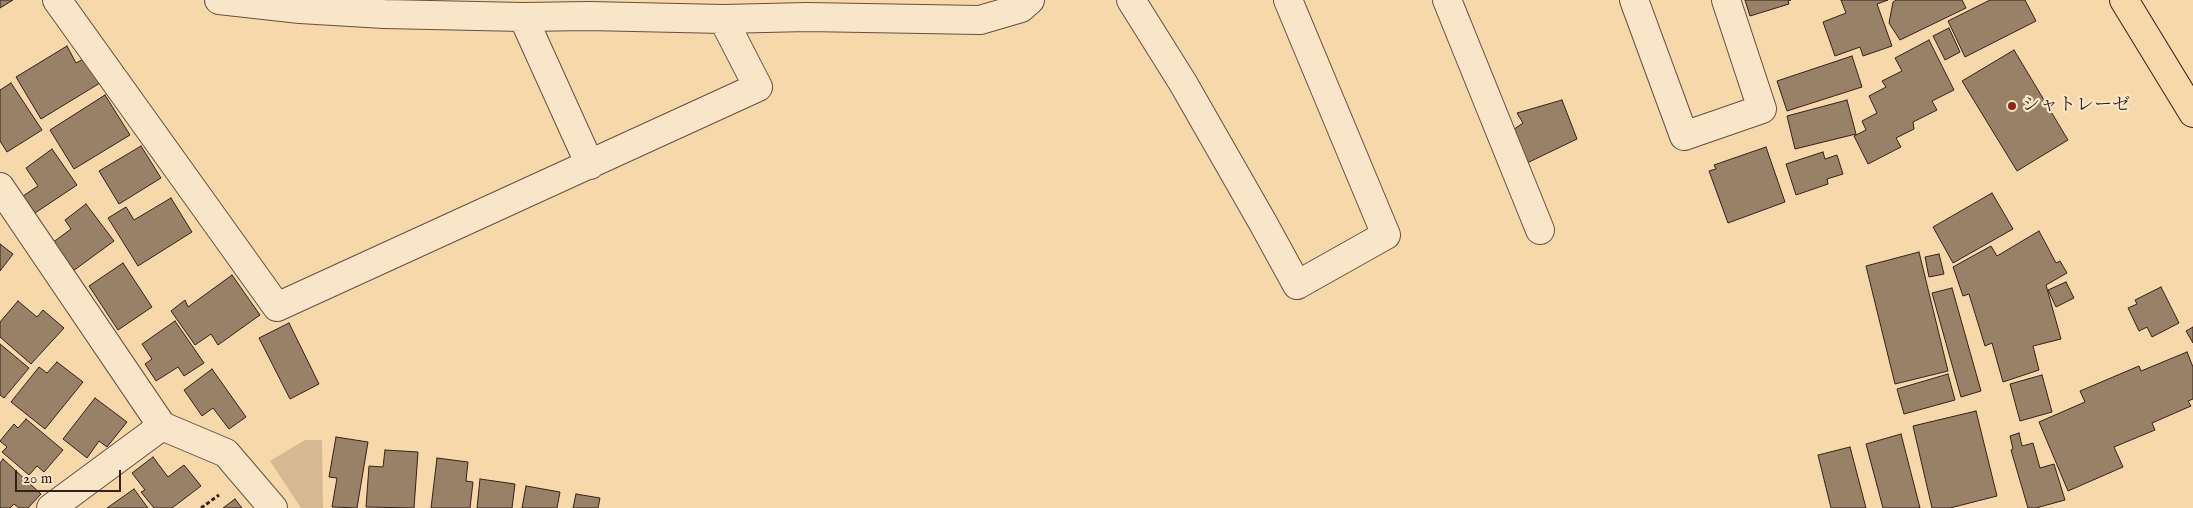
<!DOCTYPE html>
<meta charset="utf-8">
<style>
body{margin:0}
#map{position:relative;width:2193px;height:508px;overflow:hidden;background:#f6d8aa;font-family:"IM FELL English",serif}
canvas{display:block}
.scale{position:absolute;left:15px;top:470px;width:106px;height:22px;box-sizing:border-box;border:2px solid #33221c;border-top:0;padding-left:6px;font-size:15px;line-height:18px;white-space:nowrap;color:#33221c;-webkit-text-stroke:4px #f9e6c8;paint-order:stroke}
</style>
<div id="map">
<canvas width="2193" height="508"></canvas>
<div class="scale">20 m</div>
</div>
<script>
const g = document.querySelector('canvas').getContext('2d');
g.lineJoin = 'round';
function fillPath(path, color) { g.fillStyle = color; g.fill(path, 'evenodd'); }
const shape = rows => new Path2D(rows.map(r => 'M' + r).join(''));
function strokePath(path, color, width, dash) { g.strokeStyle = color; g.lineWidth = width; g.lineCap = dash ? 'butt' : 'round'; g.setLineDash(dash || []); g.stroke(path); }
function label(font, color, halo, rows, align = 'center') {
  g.font = font + ' "IM FELL English","Noto Serif JP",serif'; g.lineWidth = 4.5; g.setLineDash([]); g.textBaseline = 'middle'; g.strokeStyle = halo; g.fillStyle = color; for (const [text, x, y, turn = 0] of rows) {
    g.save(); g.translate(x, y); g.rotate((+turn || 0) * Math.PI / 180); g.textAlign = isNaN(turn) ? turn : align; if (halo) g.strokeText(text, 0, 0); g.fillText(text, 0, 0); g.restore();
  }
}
fillPath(shape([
 [305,440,322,440,323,508,301,508,270,461]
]), '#d5b992');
const building = shape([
 [0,0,13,0,0,8,0,0],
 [1745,0,1791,0,1788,1,1789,4,1750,16,1745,0],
 [1841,0,1888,0,1877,4,1892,46,1863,56,1860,47,1835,56,1823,22,1846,13,1841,0],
 [1896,0,1962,0,1966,8,1900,40,1889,23,1893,2,1896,0],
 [1990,0,2025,0,2036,21,1965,57,1948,21,1990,0],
 [1949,28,1960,52,1945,60,1933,36,1949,28],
 [1929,40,1954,90,1932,101,1937,110,1913,122,1914,129,1896,138,1901,147,1868,164,1854,136,1866,130,1862,121,1877,113,1869,96,1886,87,1882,81,1902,71,1895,58,1929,40],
 [67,46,76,63,85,58,100,83,41,119,16,77,67,46],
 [2014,50,2068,140,2017,171,1962,81,2014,50],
 [1852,56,1862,87,1787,111,1777,81,1852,56],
 [11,83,42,130,7,152,0,141,0,90,11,83],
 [105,95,130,135,74,169,50,130,105,95],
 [1562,100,1577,139,1527,163,1513,130,1523,123,1517,113,1562,100],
 [1847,100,1856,134,1795,149,1787,116,1847,100],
 [141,146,161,178,119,204,99,171,141,146],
 [1766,147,1785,202,1728,223,1709,171,1716,169,1714,165,1766,147],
 [52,149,77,185,35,213,23,196,38,186,26,168,52,149],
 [1823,152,1825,159,1837,155,1843,174,1827,179,1828,184,1796,195,1786,164,1823,152],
 [1992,193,2013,229,1953,263,1933,227,1992,193],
 [171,198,192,232,138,266,108,218,126,207,134,220,171,198],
 [86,204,114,241,73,271,52,243,71,229,65,220,86,204],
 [2039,231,2056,263,2060,261,2067,273,2046,285,2061,339,2033,346,2039,370,2003,382,1992,343,1985,346,1969,294,1963,296,1953,267,1991,246,1997,256,2039,231],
 [0,244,13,254,0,271,0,244],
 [1919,252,1948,371,1895,384,1866,266,1919,252],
 [1939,254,1944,274,1929,277,1925,257,1939,254],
 [123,263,152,307,118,330,89,286,123,263],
 [232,275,260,315,218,345,211,334,195,345,171,311,185,300,188,307,232,275],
 [2066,282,2074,298,2056,307,2048,290,2066,282],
 [2161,287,2179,323,2152,337,2147,327,2139,331,2128,308,2137,304,2135,300,2161,287],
 [1952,288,1981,391,1961,397,1932,293,1952,288],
 [18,301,37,317,43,310,64,328,31,364,0,337,0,322,18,301],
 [175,321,204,363,184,376,178,367,156,381,145,364,152,359,142,344,175,321],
 [289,323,319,384,290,399,259,338,289,323],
 [2193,327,2193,343,2186,331,2193,327],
 [0,344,29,368,4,398,0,395,0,344],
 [2187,352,2193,367,2193,399,2188,401,2191,406,2152,423,2155,430,2114,447,2123,467,2068,491,2039,422,2085,402,2080,391,2139,366,2141,371,2187,352],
 [57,362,83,382,45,429,11,402,39,367,47,373,57,362],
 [212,369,246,417,229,429,213,408,202,416,184,390,212,369],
 [1948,374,1955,400,1904,414,1897,389,1948,374],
 [2042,375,2052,412,2020,421,2010,384,2042,375],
 [95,398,127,422,107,447,99,441,87,458,63,439,95,398],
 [1976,411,1997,496,1950,508,1932,508,1913,426,1976,411],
 [26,419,63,450,44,472,37,466,29,475,2,452,7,447,0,441,14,424,18,428,26,419],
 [2019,433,2022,446,2033,443,2040,468,2054,464,2065,500,2036,508,2028,508,2011,450,2013,449,2010,436,2019,433],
 [1901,434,1920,508,1883,508,1866,444,1901,434],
 [336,437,368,442,357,508,332,507,337,478,329,477,336,437],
 [1850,447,1866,508,1831,508,1818,455,1850,447],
 [385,450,418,452,414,508,366,507,369,466,383,467,385,450],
 [153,457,168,477,184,465,201,486,172,508,154,508,141,492,145,490,132,473,153,457],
 [437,458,468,462,466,481,473,482,470,508,431,508,437,458],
 [3,459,41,494,28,508,19,508,14,504,10,508,0,508,0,463,3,459],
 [480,479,515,484,512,508,477,508,480,479],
 [526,486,560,492,557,508,522,508,526,486],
 [134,489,148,508,107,508,134,489],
 [576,494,600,498,598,508,573,508,576,494],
 [235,499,242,508,223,508,235,499]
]);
fillPath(building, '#988166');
strokePath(building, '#33221c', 1);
const minor = shape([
 [57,0,277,307,758,87,723,19],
 [219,0,300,9,384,14,523,17,589,16,723,19,807,17,980,20,1021,8,1030,0],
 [1131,0,1183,83,1263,223,1297,285,1386,235,1288,0],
 [1447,0,1540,230],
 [1634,0,1684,136,1762,109,1726,0],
 [523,17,590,165],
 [0,187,162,426,226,453,273,508],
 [51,508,162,426]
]);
const major = shape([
 [2124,0,2193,113]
]);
strokePath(minor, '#645040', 30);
strokePath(major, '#33221c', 30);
strokePath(shape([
 [201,508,219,495]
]), '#33221c', 3, [4, 2.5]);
strokePath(minor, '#f9e6c8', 28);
strokePath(major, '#f6d8aa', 28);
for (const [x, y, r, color] of [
 [2012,106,5,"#8f2418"]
]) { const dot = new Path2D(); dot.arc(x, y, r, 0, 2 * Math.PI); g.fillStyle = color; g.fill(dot); strokePath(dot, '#f9e6c8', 2); }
label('18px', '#33221c', '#f9e6c8', [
 ["シャトレーゼ",2022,106]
], 'left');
</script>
